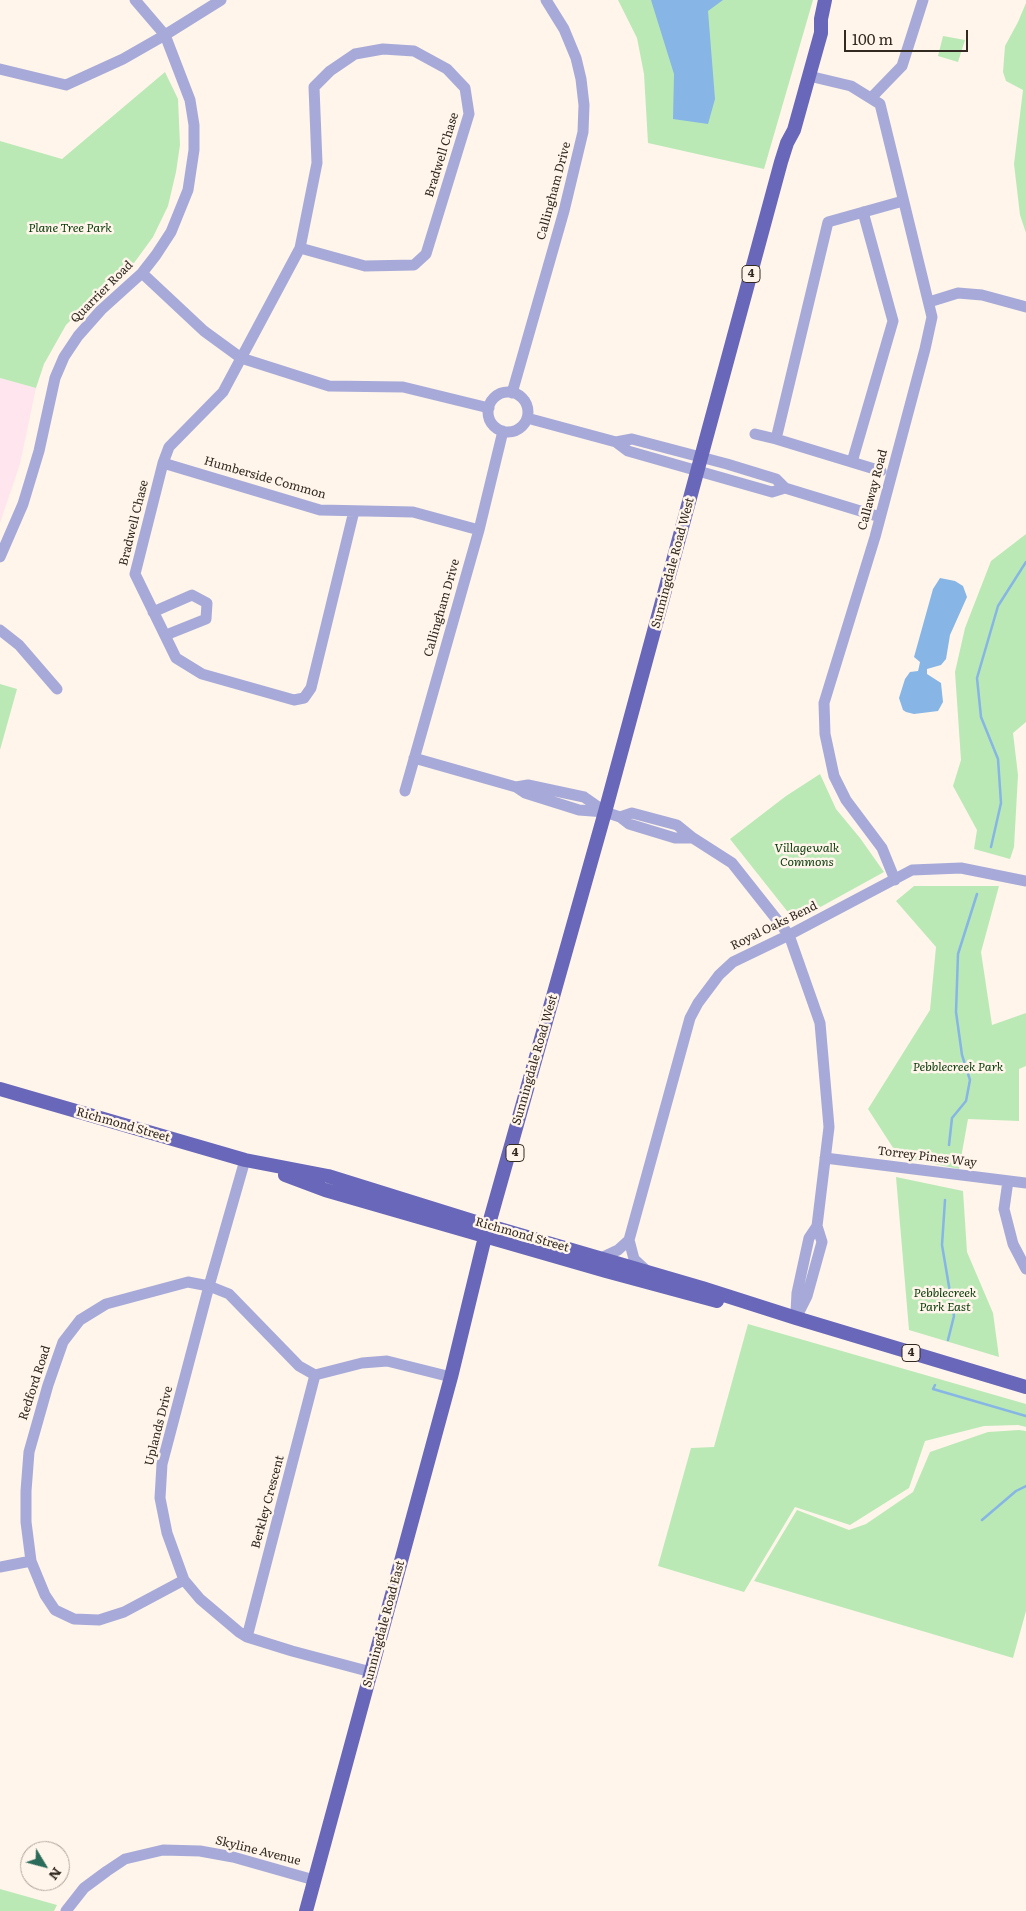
<!DOCTYPE html>
<style>
body{margin:0}
#map{position:relative;width:1026px;height:1911px;overflow:hidden;background:#fff5eb;font-family:Literata,serif}
canvas{display:block}
.north{position:absolute;left:20px;top:1841px;width:50px;height:50px;box-sizing:border-box;background:#fff5eb;border:1px solid #ada39a;border-radius:50%;rotate:127deg;font-size:14px;font-weight:700;line-height:20px;text-align:center;color:#322920}
.north::after{content:'';display:block;margin:auto;width:18px;height:22px;background:#2b6b59;clip-path:polygon(50% 0,100% 100%,50% 72%,0 100%)}
.scale{position:absolute;left:844px;top:30px;width:124px;height:22px;box-sizing:border-box;border:2px solid #322920;border-top:0;padding-left:6px;font-size:15px;line-height:18px;white-space:nowrap;color:#322920;-webkit-text-stroke:4px #fff5eb;paint-order:stroke}
</style>
<div id="map">
<canvas width="1026" height="1911"></canvas>
<div class="north">N</div>
<div class="scale">100 m</div>
</div>
<script>
const g = document.querySelector('canvas').getContext('2d');
g.lineJoin = 'round';
function fillPath(path, color) { g.fillStyle = color; g.fill(path, 'evenodd'); }
const shape = rows => new Path2D(rows.map(r => 'M' + r).join(''));
function strokePath(path, color, width, dash) { g.strokeStyle = color; g.lineWidth = width; g.lineCap = dash ? 'butt' : 'round'; g.setLineDash(dash || []); g.stroke(path); }
function label(font, color, halo, rows, align = 'center') {
  g.font = font + ' Literata,serif'; g.lineWidth = 5; g.setLineDash([]); g.textBaseline = 'middle'; g.strokeStyle = halo; g.fillStyle = color; for (const [text, x, y, turn = 0] of rows) {
    g.save(); g.translate(x, y); g.rotate((+turn || 0) * Math.PI / 180); g.textAlign = isNaN(turn) ? turn : align; if (halo) g.strokeText(text, 0, 0); g.fillText(text, 0, 0); g.restore();
  }
}
fillPath(shape([
 [0,378,36,388,20,464,0,523]
]), '#fee5ee');
fillPath(shape([
 [618,0,813,0,764,169,648,143,644,74,637,38],
 [1026,3,1026,233,1020,215,1014,164,1023,90,1006,81,1003,72,1005,46,1018,22],
 [943,36,965,40,958,62,938,56],
 [165,72,178,99,180,145,176,172,168,206,153,237,134,263,87,304,66,325,44,364,36,388,0,378,0,141,62,159],
 [1026,534,1026,722,1013,733,1018,775,1014,847,1010,859,974,849,977,830,953,786,961,760,955,672,965,628,991,561],
 [0,684,17,689,0,750],
 [820,774,836,809,860,838,884,872,795,921,730,839,786,796],
 [914,886,999,886,981,952,992,1025,1026,1013,1026,1066,1019,1069,1019,1121,968,1119,959,1169,899,1157,868,1109,930,1010,936,947,896,901],
 [896,1177,963,1191,967,1252,993,1313,999,1357,909,1330],
 [748,1324,1026,1404,1026,1427,1018,1425,984,1426,925,1441,909,1488,850,1525,795,1507,744,1592,658,1566,691,1448,714,1447],
 [1019,1430,1026,1431,1026,1611,1013,1658,754,1581,797,1510,849,1530,866,1524,913,1492,930,1452,988,1432],
 [0,1889,57,1905,54,1911,0,1911]
]), '#bae9b6');
fillPath(shape([
 [651,0,723,0,708,11,715,99,708,124,673,119,674,74],
 [940,578,955,581,963,586,967,597,950,635,946,659,941,665,927,669,927,674,941,683,943,702,938,711,914,714,906,712,903,710,899,698,905,679,910,672,918,671,919,667,920,662,914,657,933,589]
]), '#86b5e6');
strokePath(shape([
 [991,847,1001,803,998,759,981,717,977,678,998,606,1026,562],
 [949,1145,952,1118,966,1101,970,1080,962,1055,956,1012,958,954,977,894],
 [945,1200,942,1245,954,1316,948,1340],
 [935,1385,933,1389,1026,1416],
 [982,1520,1016,1491,1026,1486]
]), '#86b5e6', 2.5);
strokePath(shape([
 [0,69,66,85,123,59,165,35,221,0],
 [809,76,851,86,880,104,932,317,925,349,875,537,824,703,825,734,834,776,846,800,882,848,895,880],
 [871,98,902,66,923,0],
 [300,248,365,266,414,265,426,254,469,114,465,88,447,69,414,51,383,49,355,54,330,71,314,87,317,163,300,248,223,392,169,447,163,463,135,574,176,658,202,674,294,700,304,698,311,688,354,511],
 [142,273,204,331,241,358,329,386,403,387,489,408],
 [929,302,958,293,982,295,1026,307],
 '488 412a20 20 0 1 1 40 0a20 20 0 1 1-40 0Z',
 [512,393,564,211,583,132,584,105,581,79,576,58,564,29,546,0],
 [527,418,616,442,628,451,772,492,785,488],
 [755,434,776,439],
 [616,442,632,439,727,464,776,479,785,488,880,517],
 [852,462,893,321,863,212],
 [163,463,320,510,413,512,479,530],
 [881,471,776,439,828,222,903,201],
 [0,557,23,504,39,451,55,378,64,357,78,336,101,310,142,273,156,255,171,232,188,190,194,150,194,125,190,100,165,35,135,0],
 [153,612,192,595,207,603,206,619,166,635],
 [0,630,19,645,57,689],
 [414,758,516,787,525,793,579,810,605,812,620,817,629,824,675,838,693,838],
 [516,787,528,785,584,797,604,811],
 [405,791,479,530,503,431],
 [620,817,632,813,677,825,693,838,732,863,789,935,820,1023,829,1127,817,1226,822,1242,807,1296,796,1318],
 [825,1158,1026,1183],
 [245,1160,209,1286,162,1464,160,1498,167,1533,184,1580,200,1599,239,1632,247,1637,292,1651,371,1672],
 [1008,1181,1004,1209,1013,1244,1026,1269],
 [601,1258,618,1250,629,1240],
 [648,1272,634,1259,629,1240,690,1018,698,1003,719,975,733,962,789,935,912,870,961,868,1026,881],
 [796,1312,797,1293,809,1238,817,1226],
 [0,1567,31,1561],
 [184,1580,124,1612,99,1620,74,1619,55,1610,45,1595,31,1561,26,1522,26,1491,29,1452,48,1385,63,1342,80,1320,106,1304,188,1282,209,1286,229,1294,299,1366,315,1375,362,1363,387,1361,451,1377],
 [247,1637,315,1375],
 [66,1911,84,1888,107,1871,125,1859,163,1850,200,1851,233,1857,314,1880]
]), '#a7aad8', 11);
strokePath(shape([
 [0,1089,245,1160,328,1176,479,1223,702,1288,796,1318,1026,1387],
 [285,1175,325,1190,606,1271,717,1301],
 [306,1911,451,1377,483,1245,605,812,781,162,787,143,794,130,809,76,821,33,821,19,825,0]
]), '#6867b9', 14);
for (const [x, y, w] of [
 [751,274,18],
 [515,1153,18],
 [911,1353,18]
]) { const box = new Path2D(); box.roundRect(x - w / 2, y - 8.5, w, 17, 4); g.fillStyle = '#fff5eb'; g.fill(box); strokePath(box, '#322920', 1); }
label('bold 11px', '#322920', null, [
 ["4",751,274],
 ["4",515,1153],
 ["4",911,1353]
]);
label('12px', '#322920', '#fff5eb', [
 ["Bradwell Chase",442,155,-73],
 ["Callingham Drive",554,191,-75],
 ["Quarrier Road",102,292,-45],
 ["Humberside Common",265,478,16],
 ["Callaway Road",873,490,-75],
 ["Bradwell Chase",134,523,-76],
 ["Sunningdale Road West",673,563,-75],
 ["Callingham Drive",442,608,-74],
 ["Royal Oaks Bend",774,926,-26],
 ["Sunningdale Road West",535,1060,-74],
 ["Richmond Street",123,1125,16],
 ["Torrey Pines Way",927,1157,7],
 ["Richmond Street",522,1235,16],
 ["Redford Road",35,1383,-72],
 ["Uplands Drive",159,1426,-76],
 ["Berkley Crescent",268,1502,-75],
 ["Sunningdale Road East",384,1624,-75],
 ["Skyline Avenue",258,1851,14]
]);
label('italic 12px', '#083a08', '#fff5eb', [
 ["Plane Tree Park",70,228],
 ["Villagewalk",807,848],
 ["Commons",807,862],
 ["Pebblecreek Park",958,1067],
 ["Pebblecreek",945,1293],
 ["Park East",945,1307]
]);
</script>
